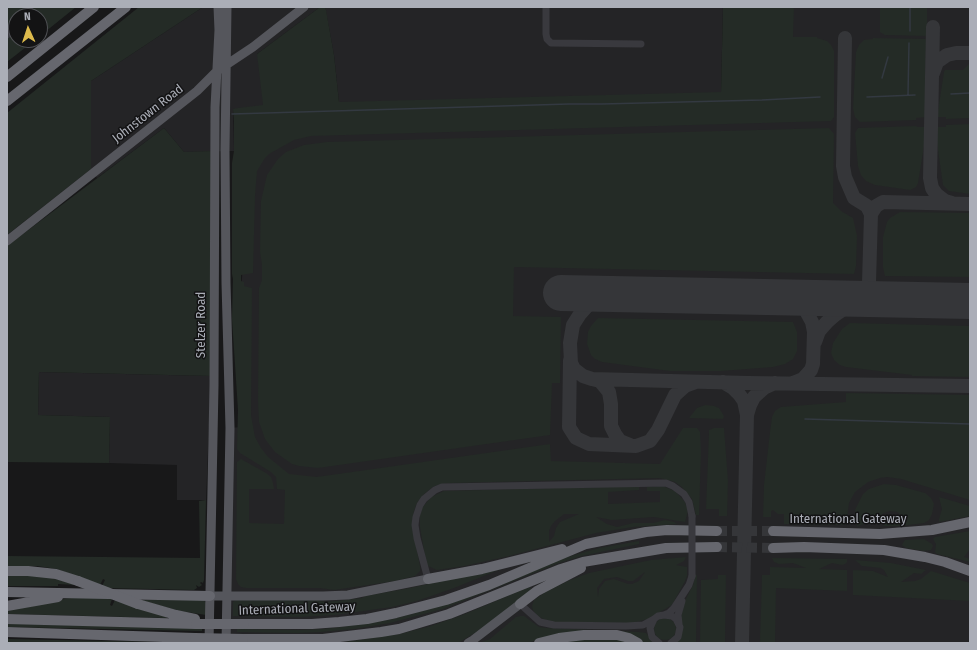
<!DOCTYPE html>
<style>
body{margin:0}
#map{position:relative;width:977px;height:650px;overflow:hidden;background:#181819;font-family:"Fira Sans Condensed",sans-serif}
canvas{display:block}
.frame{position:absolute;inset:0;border:8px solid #abaeb7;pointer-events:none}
.north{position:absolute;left:8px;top:8px;width:40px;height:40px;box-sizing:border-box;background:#131314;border:1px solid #505155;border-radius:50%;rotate:357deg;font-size:11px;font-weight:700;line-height:16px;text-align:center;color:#abaeb7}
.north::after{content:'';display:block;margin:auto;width:14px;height:18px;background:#dcba4c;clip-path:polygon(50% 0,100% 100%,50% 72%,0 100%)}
</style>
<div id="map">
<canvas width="977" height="650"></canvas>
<div class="frame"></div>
<div class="north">N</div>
</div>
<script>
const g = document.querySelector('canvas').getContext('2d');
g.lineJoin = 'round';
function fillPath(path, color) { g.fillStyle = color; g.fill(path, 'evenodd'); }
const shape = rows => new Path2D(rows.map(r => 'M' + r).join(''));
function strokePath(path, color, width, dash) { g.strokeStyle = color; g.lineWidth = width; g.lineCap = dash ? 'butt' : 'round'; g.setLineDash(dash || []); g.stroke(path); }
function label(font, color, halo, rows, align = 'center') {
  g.font = font + ' "Fira Sans Condensed",sans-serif'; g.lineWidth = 3; g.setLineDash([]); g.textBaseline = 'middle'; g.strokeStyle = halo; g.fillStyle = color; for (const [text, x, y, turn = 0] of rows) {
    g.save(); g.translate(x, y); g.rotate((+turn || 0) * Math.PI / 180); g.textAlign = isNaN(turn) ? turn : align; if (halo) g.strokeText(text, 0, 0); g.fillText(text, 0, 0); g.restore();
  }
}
fillPath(shape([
 [203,7,320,7,257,54,339,102,334,55,325,7,723,7,721,92,761,7,970,7,970,643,226,643,230,428,241,427,240,306,244,249,242,170,233,109,234,151,184,152,164,128,97,178,91,169,91,81],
 [39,372,211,376,206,500,177,500,177,465,109,463,110,417,38,415]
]), '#242426');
fillPath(shape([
 [7,7,26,7,18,16,16,16,16,19,7,29],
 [34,7,76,7,40,36,40,16,26,16],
 [139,7,203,7,91,81,91,169,7,235,7,113],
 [320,7,325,7,326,10,334,55,339,102,721,92,723,7,794,7,793,37,817,37,817,38,827,41,831,45,834,51,834,117,831,121,311,136,294,140,269,154,265,158,257,171,255,196,253,273,241,275,241,281,244,282,244,286,252,288,251,415,255,437,261,448,268,457,289,474,316,477,331,475,550,444,551,461,660,464,683,428,697,428,700,432,701,451,699,515,696,515,692,499,682,487,675,482,660,478,450,483,441,484,433,487,424,494,417,503,414,511,412,525,420,566,420,571,415,576,395,581,334,590,320,588,246,588,241,587,238,584,236,579,237,462,241,459,266,473,271,477,273,483,274,489,249,489,249,523,284,524,285,490,277,489,276,477,271,472,240,453,237,449,238,410,232,319,233,279,232,274,232,163,234,151,234,122,233,109,238,108,263,105,257,54],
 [880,7,927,7,927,36,885,35,880,32],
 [16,28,16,40,35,40,7,62,7,38],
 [873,38,926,39,925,117,916,118,916,120,860,122,855,117,853,108,856,52,859,45,864,40,873,39],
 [970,63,970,118,946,119,946,117,937,117,944,72,945,70,963,70],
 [970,124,970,194,949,191,943,185,937,143,937,127,946,127,946,125],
 [916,126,917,127,925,127,925,140,918,183,916,187,910,190,875,185,866,181,861,175,858,166,855,133,858,128],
 [164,128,184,152,211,151,211,376,39,372,38,415,110,417,109,463,7,462,7,246],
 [829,128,834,134,833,203,841,211,853,218,857,236,856,266,854,274,514,267,513,316,561,317,560,383,552,383,550,435,318,468,299,466,292,464,275,452,265,439,259,422,258,402,259,288,262,280,262,265,260,252,261,201,267,175,278,159,286,152,304,145,327,142],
 [900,212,970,213,970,277,885,276,883,267,883,237,887,222,890,218],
 [598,318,793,322,797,332,797,351,793,359,785,364,773,367,721,371,670,371,602,362,595,359,591,355,587,344,588,332,591,326],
 [850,323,970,326,970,377,912,376,912,375,846,367,840,365,834,360,831,353,833,343,842,329],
 [846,393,970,395,970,500,901,479,887,477,880,478,868,482,855,492,849,503,846,525,784,524,784,514,778,514,773,510,771,511,771,517,763,517,764,485,770,432,772,417,775,411,781,407,846,402],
 [705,405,714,406,719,408,724,416,723,419,689,418,697,408],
 [714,428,724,428,728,481,727,516,719,516,719,509,706,509,709,433,709,430],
 [884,484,896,485,925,493,931,498,934,504,932,514,929,520,924,523,900,526,883,526,890,517,897,515,903,516,897,512,890,511,884,513,873,522,857,526,855,510,863,494,869,489],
 [636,486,639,487,639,490,608,492,608,504,660,502,660,491,647,491,647,487,663,486,675,491,685,502,688,511,685,522,654,517,612,520,596,517,607,524,617,527,633,523,653,523,665,520,674,522,677,524,633,527,596,533,509,556,464,566,437,570,428,566,426,562,420,527,420,515,422,508,431,497,444,491],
 [564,514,579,514,560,522,556,528,554,536,549,542,549,531,551,526,555,521],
 [939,497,970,506,970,516,939,522,939,519,942,509],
 [206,500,204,580,203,583,201,582,200,583,202,585,199,587,196,585,197,588,194,590,106,588,102,586,105,580,103,579,100,585,57,569,37,566,7,566,7,556,200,558,199,501],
 [970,531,970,549,964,557,970,559,970,562,937,554,935,552,936,544,933,539,935,537],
 [924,539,932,544,933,546,931,550,924,551,906,548,902,545,903,543,905,540],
 [639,541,639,544,582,556,559,563,443,609,390,623,354,629,321,632,297,633,237,632,237,629,299,630,323,629,348,626,393,619,446,604,553,561,599,548],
 [686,557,684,561,676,565,687,567,687,576,685,581,672,605,648,619,632,623,551,622,537,616,533,610,532,606,534,600,547,591,570,580,589,573,651,560],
 [645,572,639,581,632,584,628,584,614,579,605,581,599,589,598,597,597,588,604,579,617,577,628,581,633,581],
 [772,558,847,559,847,562,845,564,842,565,832,563,819,569,847,570,847,591,776,588,775,643,760,643,762,575,770,575,770,567,806,568,793,563,779,564,774,562],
 [855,560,891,563,926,570,921,574,914,573,901,582,915,581,921,579,931,571,970,583,970,601,853,595,853,570,873,571,888,577,884,570,881,568,862,566],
 [500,568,501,569,454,588,417,601,392,607,335,615,300,617,233,616,233,602,236,600,315,600,327,602,362,598,365,596,410,588],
 [7,574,40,574,76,585,58,584,58,586,7,586],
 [695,575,697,575,696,643,675,643,684,603,693,585],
 [718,575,726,575,725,643,700,643,701,580,718,579],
 [529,587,531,588,531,590,488,625,458,643,338,643,399,634,431,626,465,614],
 [76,597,107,597,112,599,110,605,112,606,115,600,168,616,166,618,7,614,7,609],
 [163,599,204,600,206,603,206,615,180,611,140,600,162,600],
 [520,616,524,616,539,627,547,628,639,632,646,633,655,643,643,643,638,639,550,636,527,643,479,643,490,639,516,617],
 '654 629a11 11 0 1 1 22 0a11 11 0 1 1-22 0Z',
 [7,621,202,628,202,631,7,627],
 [615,638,632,643,551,643,558,641],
 [7,639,160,642,176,643,7,643]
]), '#242b26');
strokePath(shape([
 [910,31,910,7],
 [882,78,888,57],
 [951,94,970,93],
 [908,95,909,43],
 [867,97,915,95],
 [232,114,569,104,602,104,762,100,820,97],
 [805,419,970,424]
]), '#333941', 1.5);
strokePath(shape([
 [933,27,930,178,932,188,936,194,945,201,952,203],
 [845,38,843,166,845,177,854,198,867,206,871,214,869,282],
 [933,73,937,62,947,55,956,53,970,53],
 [871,214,876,206,883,202,970,204],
 [616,294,598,299,589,304,580,314,573,325,570,343,571,363,574,369,583,376,592,379,748,383,970,386],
 [783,297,796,302,806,311,812,322,814,332,813,364,811,370,803,379,793,383],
 [854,305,883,299],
 [815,342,819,331,827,322,835,315,865,295,867,292,869,287],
 [570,360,569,427,576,438,589,444,636,446,650,441,658,430,675,395,685,386,696,382],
 [592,379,600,381,609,392,611,404,611,426,615,434,620,441,630,445],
 [723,382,733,388,739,394,744,401,747,415],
 [742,643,747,415,750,405,754,397,764,388,775,383]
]), '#353639', 14);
strokePath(shape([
 [561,293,970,301]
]), '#353639', 36);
strokePath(shape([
 [717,531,773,531],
 [717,547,773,548]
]), '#353639', 10, [10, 5]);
strokePath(shape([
 [546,7,546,34,547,39,551,43,641,44],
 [23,16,30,7],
 [7,35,16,25],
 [428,579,417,538,415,525,416,517,420,505,424,499,435,490,442,487,666,483,673,486,684,494,689,502,692,516],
 [520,604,540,622,554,625,626,626,643,625,654,619],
 [664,615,669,613,674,608,689,585,692,576],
 [679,624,678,615,682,601],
 [659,643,652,637,650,628,654,619,658,616,664,615,672,616,676,619,680,627,678,637,671,643]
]), '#39393e', 7);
strokePath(shape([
 [7,241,197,91,217,71,253,47,304,7],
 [210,596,323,596,348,595,428,579],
 [209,643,214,386,215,107,219,30,218,7],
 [226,643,230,428,226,283,225,150,227,7],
 [468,643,473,640,520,604]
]), '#55565c', 9);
strokePath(shape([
 [7,77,94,7],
 [7,101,126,7],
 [773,531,880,534,932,530,970,522],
 [773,548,804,547,884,550,925,557,945,562,970,571],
 [7,571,28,571,56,574,78,581],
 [428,579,482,569,562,549],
 [7,592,210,596],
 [138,604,176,615,195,619],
 [520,604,537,591,581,568],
 [7,606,58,597],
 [7,619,196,624],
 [244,624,312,624,339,622,367,619,396,613,446,600,489,585,586,544,646,532,667,530,717,531],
 [7,632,195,638],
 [243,639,323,639,381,632,399,629,449,614,561,569,583,562,666,548,717,547],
 [539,643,559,638,584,635,617,635,629,638,638,643]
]), '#66676e', 10);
strokePath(shape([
 [692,576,692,516]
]), '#39393e', 7);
strokePath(shape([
 [78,581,138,604],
 [196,624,244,624],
 [195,638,243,639]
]), '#66676e', 10);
label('13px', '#abaeb7', '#131314', [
 ["Johnstown Road",148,114,-38],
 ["Stelzer Road",201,325,-90],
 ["International Gateway",848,519],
 ["International Gateway",297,609,-2]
]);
</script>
